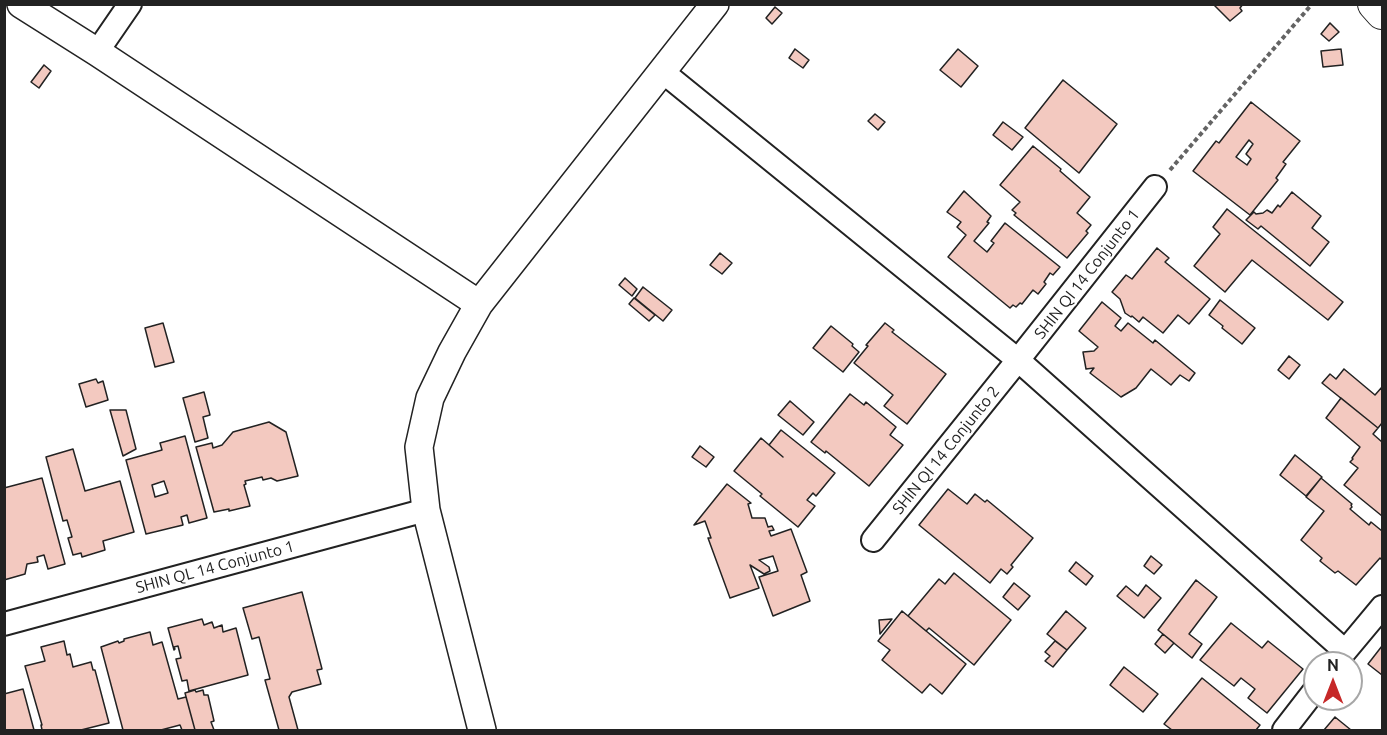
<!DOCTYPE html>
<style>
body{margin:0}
#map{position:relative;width:1387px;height:735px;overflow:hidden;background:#fff;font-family:Ubuntu,sans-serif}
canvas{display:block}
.frame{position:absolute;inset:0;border:6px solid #222;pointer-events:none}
.north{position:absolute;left:1303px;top:651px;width:60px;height:60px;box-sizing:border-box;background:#fff;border:2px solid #a7a7a7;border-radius:50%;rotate:0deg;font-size:16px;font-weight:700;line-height:24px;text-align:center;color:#222}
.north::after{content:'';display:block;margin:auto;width:21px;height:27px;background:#c62828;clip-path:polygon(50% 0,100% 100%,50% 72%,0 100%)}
</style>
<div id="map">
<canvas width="1387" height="735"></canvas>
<div class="frame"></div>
<div class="north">N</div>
</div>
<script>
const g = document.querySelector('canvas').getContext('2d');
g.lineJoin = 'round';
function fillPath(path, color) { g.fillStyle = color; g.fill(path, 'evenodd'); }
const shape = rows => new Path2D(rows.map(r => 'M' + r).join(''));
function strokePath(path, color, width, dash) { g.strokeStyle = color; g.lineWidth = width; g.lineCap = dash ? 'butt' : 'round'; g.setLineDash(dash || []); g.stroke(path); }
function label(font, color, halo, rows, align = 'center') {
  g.font = font + ' Ubuntu,sans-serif'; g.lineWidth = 4.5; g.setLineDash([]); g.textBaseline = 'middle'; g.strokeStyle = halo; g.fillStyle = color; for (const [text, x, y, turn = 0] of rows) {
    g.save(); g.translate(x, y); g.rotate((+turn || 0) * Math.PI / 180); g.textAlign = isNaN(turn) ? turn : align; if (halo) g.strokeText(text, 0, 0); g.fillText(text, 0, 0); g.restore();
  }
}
const building = shape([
 [1213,4,1243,4,1240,8,1242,11,1230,21,1213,4],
 [775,7,782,13,772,24,766,18,775,7],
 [1330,23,1339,32,1329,41,1321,34,1330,23],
 [795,49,809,60,803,68,789,58,795,49],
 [958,49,978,66,961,87,940,70,958,49],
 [1341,49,1343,65,1323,67,1321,51,1341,49],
 [44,65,51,71,39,88,31,82,44,65],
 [1063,80,1117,124,1079,173,1025,128,1063,80],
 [1251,102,1300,141,1283,162,1286,164,1276,178,1278,180,1250,215,1193,171,1216,141,1219,143,1251,102],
 [1249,140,1253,144,1246,154,1251,159,1247,165,1236,157,1249,140],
 [875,114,885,122,878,130,868,121,875,114],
 [1003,122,1023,137,1012,150,993,135,1003,122],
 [1033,146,1061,169,1060,171,1090,197,1077,213,1091,225,1086,231,1088,233,1067,258,1014,215,1016,213,1012,210,1020,202,1000,185,1033,146],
 [964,191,991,216,987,222,989,223,974,241,987,252,994,243,991,241,1005,223,1060,267,1053,275,1050,273,1044,282,1046,284,1038,294,1033,290,1022,304,1020,303,1016,307,1013,305,1010,308,948,257,966,235,957,227,961,222,947,212,964,191],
 [1292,192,1321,216,1312,228,1329,242,1310,266,1261,226,1258,229,1246,220,1254,212,1256,214,1263,213,1267,210,1272,213,1278,205,1280,207,1292,192],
 [1227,209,1343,302,1328,320,1252,260,1225,292,1194,266,1220,234,1213,227,1227,209],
 [1157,248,1169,258,1165,262,1210,299,1189,324,1178,315,1163,333,1143,317,1139,322,1132,316,1131,317,1125,313,1120,299,1112,292,1126,275,1132,279,1157,248],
 [720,253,732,263,722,274,710,265,720,253],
 [625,278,637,289,632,296,619,285,625,278],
 [643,287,672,310,663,321,635,298,643,287],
 [634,298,655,315,649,321,629,304,634,298],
 [1220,300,1255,328,1242,344,1222,328,1223,326,1209,315,1220,300],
 [1102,302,1121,318,1115,326,1121,331,1128,323,1153,343,1155,340,1195,373,1189,381,1180,375,1171,385,1151,369,1136,388,1121,397,1090,373,1094,368,1086,369,1083,352,1094,351,1098,347,1079,331,1102,302],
 [163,323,174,362,155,367,145,328,163,323],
 [885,323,894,330,892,332,946,374,907,424,884,406,893,395,854,363,868,346,866,345,885,323],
 [831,326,853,344,852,346,859,352,843,372,813,348,831,326],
 [1289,356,1300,365,1289,379,1278,370,1289,356],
 [1344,369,1375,395,1382,387,1382,423,1378,428,1322,383,1330,374,1336,379,1344,369],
 [96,379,98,383,103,381,108,400,86,407,79,384,96,379],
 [204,392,210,415,203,417,208,438,195,442,183,398,204,392],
 [850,394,864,405,866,402,896,427,890,435,903,445,869,486,826,451,825,453,811,442,850,394],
 [1341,398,1378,428,1373,434,1382,442,1382,516,1344,485,1358,468,1350,462,1353,459,1352,458,1360,447,1326,418,1341,398],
 [790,401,814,422,803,435,778,415,790,401],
 [110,410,126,410,136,449,123,456,110,410],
 [269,422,286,432,298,476,277,481,271,478,263,480,262,477,245,481,246,484,244,485,250,506,229,511,229,509,214,512,196,447,212,443,213,448,222,445,233,432,269,422],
 [781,430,835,473,816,496,813,493,807,500,815,506,798,527,760,496,762,494,734,471,761,438,783,457,769,445,781,430],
 [185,436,207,518,189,523,187,515,181,517,183,525,146,534,126,460,162,450,160,443,185,436],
 [164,481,168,493,155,497,152,485,164,481],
 [700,446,714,457,706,467,692,457,700,446],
 [73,449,85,491,120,481,134,532,103,541,105,550,82,557,81,553,73,555,68,538,72,537,67,520,63,521,46,457,73,449],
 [1295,455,1322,477,1306,496,1280,475,1295,455],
 [42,478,65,564,48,569,44,555,37,557,38,562,27,564,25,574,4,580,4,488,42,478],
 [1321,478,1352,504,1351,505,1352,507,1350,509,1369,525,1371,522,1382,531,1382,560,1380,558,1356,585,1338,571,1335,573,1320,561,1322,558,1301,540,1324,511,1306,497,1321,478],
 [727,484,751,503,748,504,752,518,765,518,768,527,772,526,774,530,769,531,771,536,791,529,807,572,801,575,810,601,773,616,759,577,778,571,773,556,759,560,769,567,770,571,764,574,750,565,759,588,730,598,708,538,711,538,705,521,694,525,727,484],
 [948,489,967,504,975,494,985,502,987,500,1033,538,1011,565,1013,567,1007,574,1001,569,990,583,919,525,948,489],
 [1151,556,1162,565,1154,574,1144,566,1151,556],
 [1076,562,1093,576,1086,585,1069,571,1076,562],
 [954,573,1011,620,974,665,929,628,926,631,908,616,939,579,945,584,954,573],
 [1196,580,1217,597,1189,634,1202,644,1192,658,1158,630,1196,580],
 [1014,583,1030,596,1018,610,1003,597,1014,583],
 [1146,585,1161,598,1144,618,1117,596,1126,586,1138,596,1146,585],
 [302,592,322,669,317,670,321,684,292,692,289,697,298,730,279,730,265,680,270,679,259,637,252,639,243,608,302,592],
 [902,611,966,664,942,694,930,684,922,693,882,660,890,650,878,641,902,611],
 [1066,611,1086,628,1067,650,1047,634,1066,611],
 [202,619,204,625,212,622,214,628,222,625,223,632,236,628,248,675,189,691,187,680,182,681,176,659,181,658,178,646,174,647,175,649,174,650,168,628,202,619],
 [892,619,880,634,879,620,892,619],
 [1231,623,1262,648,1268,641,1303,669,1267,713,1248,698,1255,689,1241,678,1234,686,1200,660,1231,623],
 [150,632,153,645,162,642,178,699,186,697,195,730,182,730,180,725,161,730,123,730,101,647,118,641,119,643,124,641,124,639,150,632],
 [1163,634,1174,643,1165,653,1155,644,1163,634],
 [64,641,67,655,70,654,73,667,91,662,93,670,95,670,109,723,81,730,42,730,41,725,42,725,25,666,45,661,41,647,64,641],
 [1055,641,1067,650,1053,667,1045,661,1050,656,1045,652,1055,641],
 [1382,646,1382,675,1368,664,1382,646],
 [1124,667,1158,694,1143,712,1110,685,1124,667],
 [1202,678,1260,725,1256,730,1172,730,1164,724,1202,678],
 [23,689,34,730,4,730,4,694,23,689],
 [195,690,196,692,203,690,204,695,208,695,214,721,211,722,214,730,195,730,185,693,195,690],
 [1335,717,1351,730,1324,730,1335,717]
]);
fillPath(building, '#f3c9c0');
strokePath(building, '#222', 1.5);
const minor = shape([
 [97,52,130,4],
 [663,72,1018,360,1345,651],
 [873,540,1018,360,1155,187],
 [4,624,426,510],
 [1337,661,1382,607],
 [1284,730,1315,690]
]);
const tertiary = shape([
 [21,4,97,52,479,304],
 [482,730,426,510,419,447,430,398,452,352,479,304,715,4]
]);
const secondary = shape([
 [1374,4,1382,13]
]);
strokePath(minor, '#222', 26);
strokePath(tertiary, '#222', 30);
strokePath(secondary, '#222', 34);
strokePath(shape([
 [1170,170,1312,4]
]), '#646464', 4, [4.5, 3]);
strokePath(minor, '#fff', 22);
strokePath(tertiary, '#fff', 27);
strokePath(secondary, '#fff', 32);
label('16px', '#222', '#fff', [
 ["SHIN QI 14 Conjunto 1",1087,274,-52],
 ["SHIN QI 14 Conjunto 2",946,450,-51],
 ["SHIN QL 14 Conjunto 1",215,567,-15]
]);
</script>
